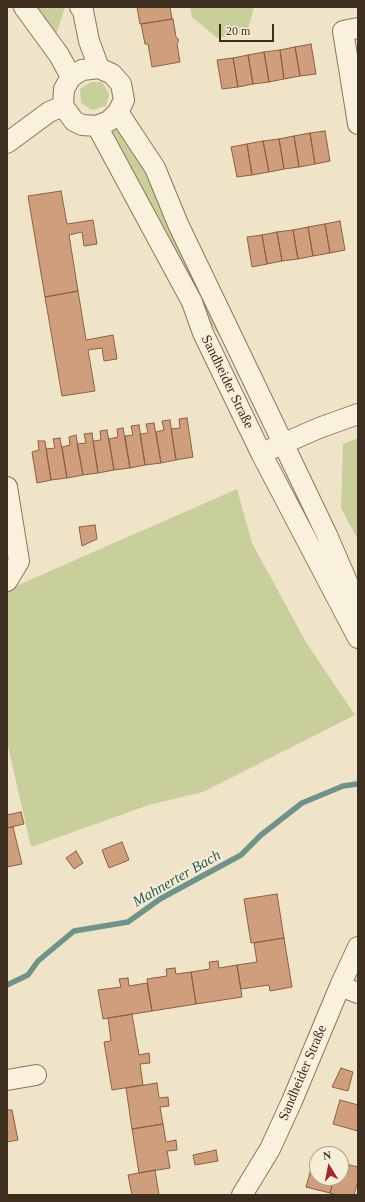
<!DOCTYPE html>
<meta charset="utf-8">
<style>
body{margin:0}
#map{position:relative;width:365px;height:1202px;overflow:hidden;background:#f0e4c8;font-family:"Times New Roman",serif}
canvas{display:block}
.frame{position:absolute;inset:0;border:8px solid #3d2e20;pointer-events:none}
.north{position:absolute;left:309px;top:1146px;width:40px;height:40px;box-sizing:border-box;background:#f7eed8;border:1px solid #ada18e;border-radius:50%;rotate:350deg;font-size:11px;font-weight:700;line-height:16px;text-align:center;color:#3d2e20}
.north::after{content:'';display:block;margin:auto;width:14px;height:18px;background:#9e2a2b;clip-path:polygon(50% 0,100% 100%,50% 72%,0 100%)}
.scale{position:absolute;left:219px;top:24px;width:55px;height:18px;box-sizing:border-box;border:2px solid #3d2e20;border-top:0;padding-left:5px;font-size:12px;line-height:14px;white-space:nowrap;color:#3d2e20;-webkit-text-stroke:3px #f7eed8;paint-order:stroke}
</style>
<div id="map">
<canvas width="365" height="1202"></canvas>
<div class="frame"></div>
<div class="north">N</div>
<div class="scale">20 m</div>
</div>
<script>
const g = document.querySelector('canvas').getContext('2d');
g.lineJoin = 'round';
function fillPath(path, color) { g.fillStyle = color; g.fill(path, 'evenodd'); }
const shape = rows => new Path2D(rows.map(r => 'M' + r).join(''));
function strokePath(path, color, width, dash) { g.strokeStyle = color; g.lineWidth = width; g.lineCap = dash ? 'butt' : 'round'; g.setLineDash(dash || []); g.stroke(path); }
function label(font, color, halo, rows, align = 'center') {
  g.font = font + ' "Times New Roman",serif'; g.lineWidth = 3.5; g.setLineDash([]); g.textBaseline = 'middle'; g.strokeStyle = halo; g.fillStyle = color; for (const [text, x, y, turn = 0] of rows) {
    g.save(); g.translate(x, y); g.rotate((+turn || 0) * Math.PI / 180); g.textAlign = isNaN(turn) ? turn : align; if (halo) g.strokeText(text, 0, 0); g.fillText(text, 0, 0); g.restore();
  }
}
fillPath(shape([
 [36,7,65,7,56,35],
 [190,7,254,7,247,33,217,38,192,17],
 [91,82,102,82,109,94,106,106,92,110,81,103,80,89],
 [117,124,150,171,234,356,208,320,107,130],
 [358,438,358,540,341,508,343,444],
 [237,489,252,543,307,644,355,715,203,792,149,805,31,847,7,742,7,590]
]), '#c9cf9b');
strokePath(shape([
 [7,985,28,975,38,961,74,931,128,922,160,899,241,855,261,835,302,803,343,786,357,784]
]), '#6f938a', 5.5);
const building = shape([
 [137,7,170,7,172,19,140,24,137,7],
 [172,19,173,19,176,37,179,40,177,44,180,62,152,67,148,44,145,44,141,24,172,19],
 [311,44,316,74,300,76,295,47,311,44],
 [295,47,300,76,284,79,280,50,295,47],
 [280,50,284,79,269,82,264,52,280,50],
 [264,52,269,82,253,84,248,55,264,52],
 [248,55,253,84,238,87,233,58,248,55],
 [233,58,238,87,222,89,217,60,233,58],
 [325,131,330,161,315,164,310,133,325,131],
 [310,133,315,164,299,167,294,136,310,133],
 [294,136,299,167,284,169,279,139,294,136],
 [279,139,284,169,269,172,263,141,279,139],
 [263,141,269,172,252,175,247,144,263,141],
 [247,144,252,175,237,177,231,147,247,144],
 [61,191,67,224,93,220,97,244,84,246,82,232,69,235,78,291,45,297,28,196,61,191],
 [340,221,345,250,330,253,325,224,340,221],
 [325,224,330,253,313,256,308,227,325,224],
 [308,227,313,256,298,259,293,230,308,227],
 [293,230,298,259,282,261,277,232,293,230],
 [277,232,282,261,267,264,262,235,277,232],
 [262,235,267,264,252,267,247,237,262,235],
 [78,291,86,340,113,335,117,359,104,361,102,348,88,350,95,391,62,396,45,297,78,291],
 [187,418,193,457,176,460,171,429,180,428,179,419,187,418],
 [170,420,176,460,161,463,156,432,164,430,162,421,170,420],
 [154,423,161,463,145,465,140,434,148,433,146,424,154,423],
 [139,425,145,465,130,468,125,436,133,435,131,426,139,425],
 [123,428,130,468,114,470,109,439,118,437,117,429,123,428],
 [107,430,114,470,98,473,93,441,101,440,100,431,107,430],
 [92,433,98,473,83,475,77,444,86,443,84,434,92,433],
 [76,435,83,475,67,478,62,447,70,445,69,437,76,435],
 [60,438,67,478,51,480,46,449,55,448,53,439,60,438],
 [38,441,45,441,51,480,37,483,32,452,39,450,38,441],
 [95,525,97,539,82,546,79,527,95,525],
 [21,812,24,824,7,828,7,815,21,812],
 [13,827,22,864,7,867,7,828,13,827],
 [122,842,129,860,109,868,102,850,122,842],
 [76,851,83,863,74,869,66,858,76,851],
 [277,894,284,938,251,943,244,899,277,894],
 [284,938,292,987,270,991,269,985,241,989,237,965,257,962,254,943,284,938],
 [218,961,219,968,237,965,242,997,196,1004,191,972,210,969,209,962,218,961],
 [175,968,176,974,191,972,196,1004,152,1011,147,979,167,976,166,969,175,968],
 [128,978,129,986,147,983,152,1011,103,1019,98,990,121,987,119,979,128,978],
 [132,1014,139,1055,149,1053,150,1063,140,1064,143,1085,112,1090,104,1042,111,1041,108,1018,132,1014],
 [341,1068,353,1072,348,1091,332,1087,341,1068],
 [157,1083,159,1098,168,1097,169,1106,160,1107,163,1124,132,1129,126,1088,157,1083],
 [340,1100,358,1105,358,1131,333,1124,340,1100],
 [7,1110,12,1110,18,1140,7,1142,7,1110],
 [163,1124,166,1142,176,1140,177,1150,167,1151,170,1168,139,1173,132,1129,163,1124],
 [216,1150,218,1161,195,1165,193,1155,216,1150],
 [315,1155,317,1156,317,1178,334,1178,330,1193,306,1187,315,1155],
 [341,1163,358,1167,358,1181,354,1195,337,1195,330,1193,334,1178,341,1178,341,1163],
 [155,1170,159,1195,132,1195,128,1175,155,1170]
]);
fillPath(building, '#cf9f7d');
strokePath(building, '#8d5f41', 1);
const minor = shape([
 [24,7,59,55,71,77],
 [80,7,83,11,89,41,99,68],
 [358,28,343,31,358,124],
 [99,68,112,74,121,84,124,100,118,112,109,121,97,126,82,125,74,121,63,106,64,89,71,77,82,70,99,68],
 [118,112,155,168,178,224,327,535,358,607],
 [97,126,192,302,203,333,261,453,358,638],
 [7,143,49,112,63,106],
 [271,449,319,428,358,414],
 [7,487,19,561,7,581],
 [340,986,358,993],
 [7,1080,36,1075],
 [242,1195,270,1149,292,1101,340,986,358,947]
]);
strokePath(minor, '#8d765c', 22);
strokePath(minor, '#faf1dc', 20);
label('14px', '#3d2e20', '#f7eed8', [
 ["Sandheider Straße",227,382,64],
 ["Sandheider Straße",303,1073,-67]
]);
label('italic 15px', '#2f5d5a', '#f7eed8', [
 ["Mahnerter Bach",177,879,-30]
]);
</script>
